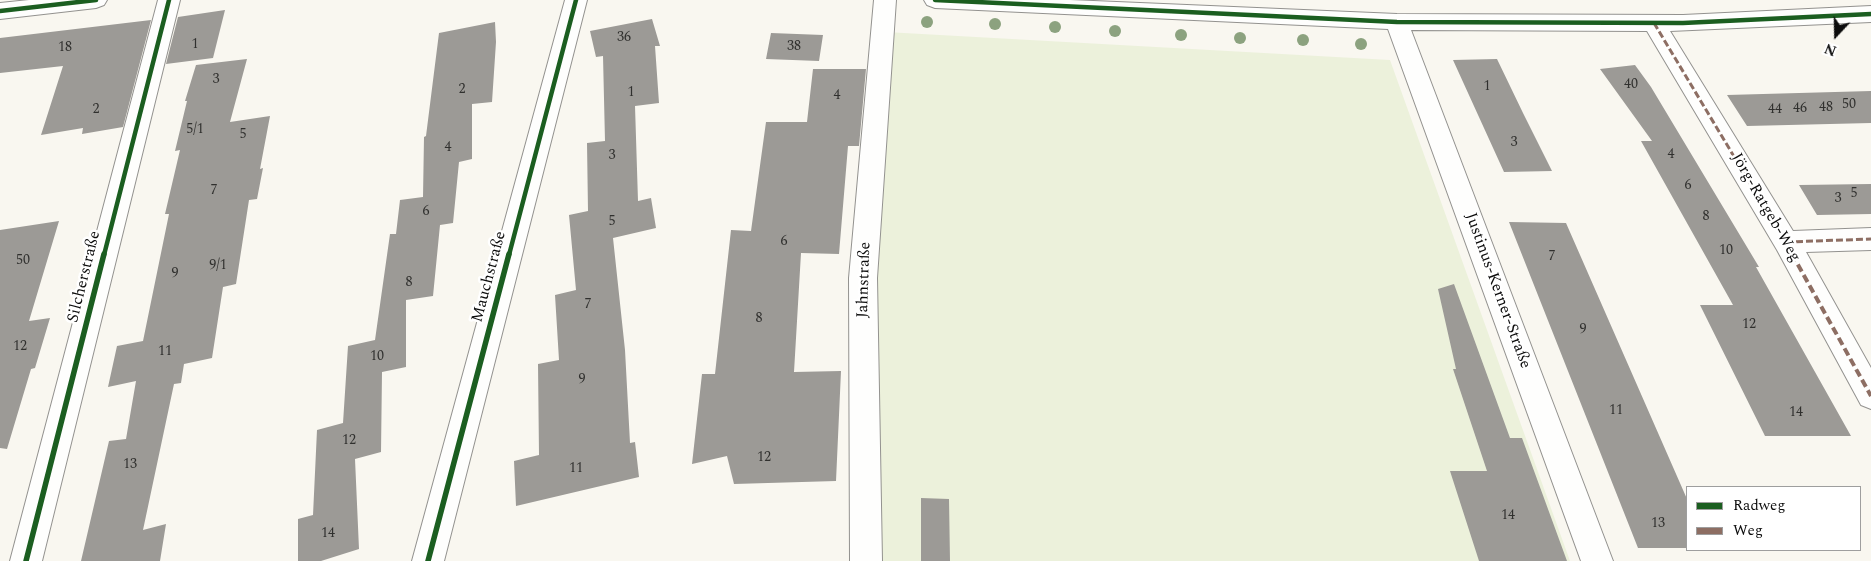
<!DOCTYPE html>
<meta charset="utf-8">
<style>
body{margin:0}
#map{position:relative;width:1871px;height:561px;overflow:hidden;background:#f9f7f0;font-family:Spectral,serif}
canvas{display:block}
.legend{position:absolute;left:1686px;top:486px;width:175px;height:65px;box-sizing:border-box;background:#fff;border:1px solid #9e9e9e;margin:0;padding:6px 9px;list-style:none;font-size:15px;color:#0c0c0c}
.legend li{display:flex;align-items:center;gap:10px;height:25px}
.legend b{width:25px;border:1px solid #9e9e9e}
.north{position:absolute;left:1811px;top:10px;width:50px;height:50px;-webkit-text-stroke:4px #fff;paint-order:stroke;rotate:201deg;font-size:14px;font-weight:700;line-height:20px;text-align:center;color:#0c0c0c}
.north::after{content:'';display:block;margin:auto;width:18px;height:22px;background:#0c0c0c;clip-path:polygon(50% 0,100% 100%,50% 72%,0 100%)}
</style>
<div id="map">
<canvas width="1871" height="561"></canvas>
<ul class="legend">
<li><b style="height:6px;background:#1b5e20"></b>Radweg</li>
<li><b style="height:6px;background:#8d6e63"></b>Weg</li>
</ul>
<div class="north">N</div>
</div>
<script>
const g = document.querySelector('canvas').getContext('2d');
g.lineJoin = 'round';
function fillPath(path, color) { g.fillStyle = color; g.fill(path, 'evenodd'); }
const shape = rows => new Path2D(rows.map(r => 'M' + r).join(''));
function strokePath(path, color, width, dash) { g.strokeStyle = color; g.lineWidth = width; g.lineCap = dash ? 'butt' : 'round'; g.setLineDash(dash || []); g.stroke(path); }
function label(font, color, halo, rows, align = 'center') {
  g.font = font + ' Spectral,serif'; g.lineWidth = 5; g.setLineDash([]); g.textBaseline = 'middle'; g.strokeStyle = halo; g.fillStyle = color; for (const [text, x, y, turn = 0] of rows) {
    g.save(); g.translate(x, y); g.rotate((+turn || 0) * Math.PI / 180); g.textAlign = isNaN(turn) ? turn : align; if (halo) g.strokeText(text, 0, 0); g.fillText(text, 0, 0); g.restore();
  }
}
fillPath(shape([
 [886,32,1390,60,1570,561,875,561,868,281]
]), '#ecf1db');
fillPath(shape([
 [225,10,213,58,166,64,178,17],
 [652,19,660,46,655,46,659,103,635,106,638,201,651,198,656,228,613,238,625,350,630,443,635,442,639,477,516,506,514,461,539,455,538,364,559,360,555,295,576,290,569,215,588,211,587,143,605,141,603,56,596,57,590,31],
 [151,20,123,127,82,134,83,128,41,135,63,66,0,73,0,38],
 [495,22,496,42,492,102,472,104,472,159,459,162,453,223,440,225,433,296,406,300,406,367,382,372,381,452,355,459,359,549,321,561,298,561,298,519,313,515,317,430,343,423,348,346,375,340,390,234,396,234,400,200,423,197,424,137,426,136,439,33],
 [771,33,823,35,819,61,766,59],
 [247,59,230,122,270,116,260,169,263,168,257,199,249,200,236,284,223,287,212,358,184,364,181,383,174,384,143,530,166,524,160,561,81,561,109,441,126,439,136,381,108,387,117,346,143,341,169,214,165,214,180,150,175,151,187,101,185,101,196,65],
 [1497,59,1523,113,1552,171,1504,172,1453,60],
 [1635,65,1651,87,1759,267,1756,267,1851,436,1765,436,1700,305,1733,305,1641,141,1652,141,1600,69],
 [813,69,866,69,859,146,848,146,839,254,801,253,794,372,841,371,836,481,734,484,727,456,692,464,702,374,715,374,731,230,751,231,766,122,807,122],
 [1871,91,1871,123,1747,126,1727,95],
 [1871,184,1871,214,1817,215,1799,185],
 [59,221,29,321,50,318,35,368,31,369,7,449,0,448,0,230],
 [1509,222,1566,223,1687,499,1687,548,1638,548],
 [1454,284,1510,438,1522,438,1567,561,1479,561,1450,471,1487,471,1453,369,1456,369,1438,289],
 [921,498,949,499,950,561,921,561]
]), '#9c9a96');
const minor = shape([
 [29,0,107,0,104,5,96,8,0,19,0,3,29,0],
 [158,0,180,0,42,561,10,561,158,0],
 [565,0,587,0,444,561,412,561,565,0],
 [874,0,896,0,877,278,882,561,850,561,849,278,874,0],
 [924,0,1070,0,1397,14,1683,15,1871,6,1871,22,1670,31,1793,231,1871,228,1871,250,1806,252,1871,368,1871,409,1861,405,1777,250,1647,31,1411,30,1613,561,1581,561,1388,29,935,8,927,5,924,0]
]);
strokePath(minor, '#93928f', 2);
fillPath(minor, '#fefefd');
strokePath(shape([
 [1654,23,1793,255],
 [1786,242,1871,239]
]), '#8d6e63', 3, [7, 3]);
strokePath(shape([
 [1792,254,1871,396]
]), '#8d6e63', 4, [8, 4]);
strokePath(shape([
 [935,0,1397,22,1683,23,1871,14],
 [0,11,96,0],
 [104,255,169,0],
 [509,255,576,0]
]), '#1b5e20', 4.5);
strokePath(shape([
 [26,561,104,254],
 [428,561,509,254]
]), '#1b5e20', 5.5);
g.fillStyle = '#8ca27f';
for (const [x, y] of [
 [927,22],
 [995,24],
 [1055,27],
 [1115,31],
 [1181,35],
 [1240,38],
 [1303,40],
 [1361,44]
]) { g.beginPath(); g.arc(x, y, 6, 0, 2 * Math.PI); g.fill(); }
label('14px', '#30302e', null, [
 ["36",624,38],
 ["1",195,45],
 ["38",794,47],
 ["18",65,48],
 ["3",216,80],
 ["40",1631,85],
 ["1",1487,87],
 ["2",462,90],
 ["1",631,93],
 ["4",837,96],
 ["50",1849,105],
 ["48",1826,108],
 ["46",1800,109],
 ["2",96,110],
 ["44",1775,110],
 ["5/1",195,130],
 ["5",243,135],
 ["3",1514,143],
 ["4",448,148],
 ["4",1671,155],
 ["3",612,156],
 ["6",1688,186],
 ["7",214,191],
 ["5",1854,194],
 ["3",1838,199],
 ["6",426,212],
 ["8",1706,217],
 ["5",612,222],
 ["6",784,242],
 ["10",1726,251],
 ["7",1552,257],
 ["50",23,261],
 ["9/1",218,266],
 ["9",175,274],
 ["8",409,283],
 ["7",588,305],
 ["8",759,319],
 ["12",1749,325],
 ["9",1583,330],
 ["12",20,347],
 ["11",165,352],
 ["10",377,357],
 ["9",582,380],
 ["11",1616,411],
 ["14",1796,413],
 ["12",349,441],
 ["12",764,458],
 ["13",130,465],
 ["11",576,469],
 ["14",1508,516],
 ["13",1658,524],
 ["14",328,534]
]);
label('16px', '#0c0c0c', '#fff', [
 ["Jörg-Ratgeb-Weg",1765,208,60],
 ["Silcherstraße",85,277,-76],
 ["Mauchstraße",490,277,-75],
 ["Jahnstraße",865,280,-88],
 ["Justinus-Kerner-Straße",1497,291,70]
]);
</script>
